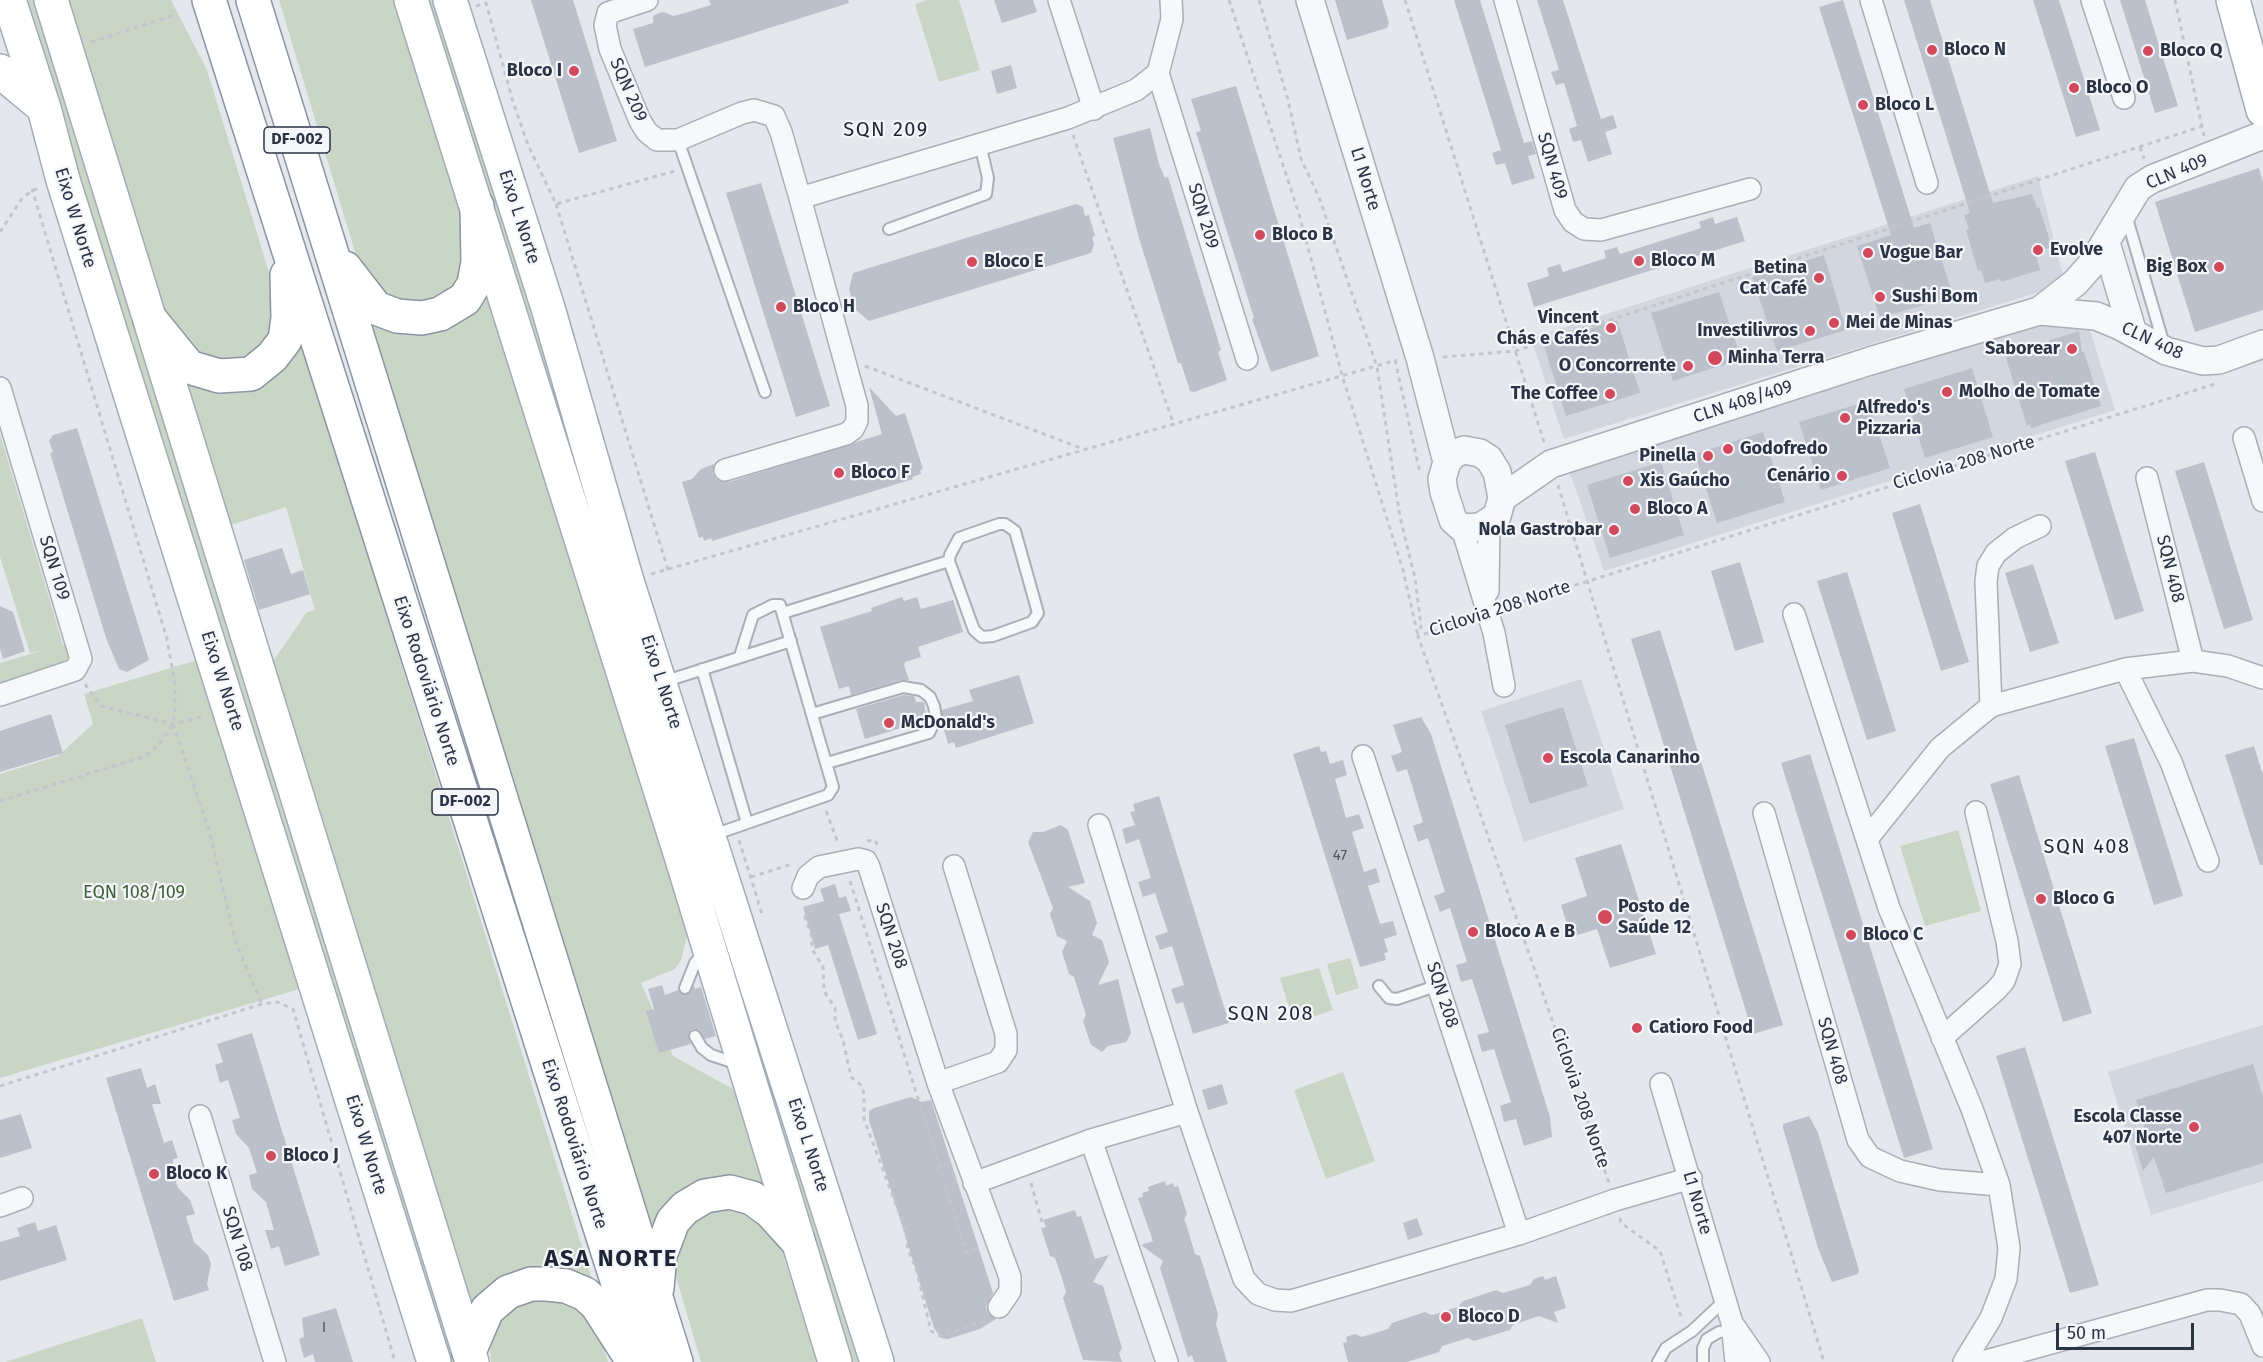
<!DOCTYPE html>
<meta charset="utf-8">
<style>
body{margin:0}
#map{position:relative;width:2263px;height:1362px;overflow:hidden;background:#e4e7ec;font-family:"Fira Sans",sans-serif}
canvas{display:block}
.scale{position:absolute;left:2056px;top:1323px;width:138px;height:27px;box-sizing:border-box;border:3px solid #2b3445;border-top:0;padding-left:8px;font-size:18px;line-height:21px;white-space:nowrap;color:#2b3445;-webkit-text-stroke:4px #f4f6f9;paint-order:stroke}
</style>
<div id="map">
<canvas width="2263" height="1362"></canvas>
<div class="scale">50 m</div>
</div>
<script>
const g = document.querySelector('canvas').getContext('2d');
g.lineJoin = 'round';
function fillPath(path, color) { g.fillStyle = color; g.fill(path, 'evenodd'); }
const shape = rows => new Path2D(rows.map(r => 'M' + r).join(''));
function strokePath(path, color, width, dash) { g.strokeStyle = color; g.lineWidth = width; g.lineCap = dash ? 'butt' : 'round'; g.setLineDash(dash || []); g.stroke(path); }
function label(font, color, halo, rows, align = 'center') {
  g.font = font + ' "Fira Sans",sans-serif'; g.lineWidth = 4.5; g.setLineDash([]); g.textBaseline = 'middle'; g.strokeStyle = halo; g.fillStyle = color; for (const [text, x, y, turn = 0] of rows) {
    g.save(); g.translate(x, y); g.rotate((+turn || 0) * Math.PI / 180); g.textAlign = isNaN(turn) ? turn : align; if (halo) g.strokeText(text, 0, 0); g.fillText(text, 0, 0); g.restore();
  }
}
fillPath(shape([
 [2038,176,2065,284,1564,439,1531,338],
 [2061,318,2087,321,2115,410,1604,571,1569,470],
 [1581,679,1624,809,1524,842,1481,711],
 [2263,1025,2263,1181,2151,1215,2108,1072]
]), '#d2d6de');
fillPath(shape([
 [22,0,37,0,459,1362,445,1362],
 [66,0,171,0,207,70,274,289,271,340,242,362,200,360,170,327],
 [279,0,397,0,469,243,459,282,436,303,391,302,359,265],
 [425,0,439,0,863,1362,848,1362],
 [927,0,959,0,980,70,939,82,915,4],
 [485,276,691,921,681,960,675,969,641,983,673,1056,742,1094,778,1203,755,1190,653,1239,362,307,390,323],
 [296,324,596,1292,564,1273,471,1329,265,673,307,612,315,610,286,507,222,528,171,364,221,387],
 [0,434,63,645,73,642,82,672,0,697,0,663,41,651,30,653,0,557],
 [204,658,303,988,0,1078,0,774,58,756,93,724,84,694],
 [1958,830,1981,911,1925,926,1900,846],
 [1350,958,1359,988,1336,995,1327,964],
 [1319,968,1333,1010,1294,1023,1280,978],
 [1343,1072,1375,1161,1326,1179,1294,1090],
 [711,1206,748,1209,779,1242,817,1362,701,1362,673,1266,673,1242],
 [565,1297,597,1326,608,1362,491,1362,490,1342,497,1320,519,1299],
 [142,1318,156,1362,5,1362]
]), '#c9d6c5');
fillPath(shape([
 [531,0,573,0,617,141,579,153],
 [709,0,848,0,849,3,645,67,633,29,653,23,653,16,659,13,664,12,673,16,685,13,711,5],
 [994,0,1033,0,1037,12,1002,23],
 [1335,0,1382,0,1389,23,1387,28,1347,40],
 [1454,0,1480,0,1524,143,1532,141,1536,154,1528,156,1535,178,1512,185,1505,163,1496,165,1492,153,1501,150],
 [1537,0,1563,0,1601,119,1613,115,1617,128,1605,132,1612,154,1588,162,1581,140,1573,142,1569,129,1577,126,1564,83,1556,85,1551,72,1559,70],
 [1843,0,1914,228,1930,223,1953,296,1880,318,1857,246,1891,235,1819,7],
 [1904,0,1930,0,1993,203,2032,194,2037,208,2039,207,2052,247,2035,252,2040,270,2001,282,2000,279,1985,283,1981,270,1978,271,1966,230,1969,229,1964,215,1970,213],
 [2033,0,2059,0,2100,130,2076,137],
 [2120,0,2145,0,2178,106,2155,113],
 [1011,65,1017,88,997,94,991,71],
 [1236,86,1319,356,1271,372,1252,319,1254,318,1196,132,1201,131,1191,99],
 [1150,128,1159,164,1165,178,1168,177,1221,350,1218,352,1227,380,1194,392,1190,391,1181,363,1178,363,1139,238,1113,138],
 [2259,168,2263,182,2263,310,2195,332,2155,202],
 [761,183,830,406,796,417,726,193],
 [1076,204,1083,207,1085,216,1089,215,1095,236,1092,237,1094,245,1091,253,869,321,855,309,849,290,853,273],
 [1713,217,1715,224,1737,217,1745,241,1534,307,1527,283,1549,276,1547,268,1560,264,1563,272,1606,258,1604,251,1617,247,1620,254,1701,228,1699,222],
 [1824,255,1846,330,1777,351,1752,277],
 [1719,292,1741,359,1673,381,1651,313],
 [1617,320,1640,393,1566,416,1543,343],
 [2079,331,2082,352,2084,352,2101,406,2031,428,2030,424,2027,426,2006,358,2008,354],
 [1972,368,1993,437,1925,458,1904,389],
 [869,387,896,416,905,413,923,469,920,470,921,474,912,477,913,479,712,541,711,538,704,541,703,537,699,538,682,482,692,479,701,469,714,464,713,473,716,479,729,482,882,434],
 [1868,401,1890,468,1821,490,1799,422],
 [77,428,149,660,127,672,119,669,106,638,50,453,53,452,49,441,53,435],
 [1763,432,1785,502,1717,523,1695,454],
 [2095,452,2144,611,2115,620,2065,461],
 [1661,462,1684,535,1610,558,1587,485],
 [2204,462,2253,620,2224,629,2175,471],
 [1920,504,1969,662,1941,671,1892,513],
 [282,548,291,574,303,570,310,594,259,610,244,560],
 [1740,562,1764,642,1735,651,1711,571],
 [2033,564,2059,643,2030,652,2005,573],
 [1847,572,1896,731,1867,740,1817,581],
 [902,597,904,601,917,597,921,609,953,600,963,632,918,647,921,657,905,662,904,665,909,680,901,680,851,695,849,686,839,689,820,627,872,611,871,608],
 [0,606,13,612,25,651,3,659,0,649],
 [1660,630,1783,1025,1753,1034,1631,639],
 [1019,675,1034,723,956,748,954,742,948,744,942,722,942,710,973,701,969,690],
 [903,695,914,696,916,702,924,702,927,720,865,739,856,709],
 [1563,707,1588,786,1530,804,1505,725],
 [51,714,63,753,0,772,0,731],
 [1421,717,1431,734,1550,1117,1552,1137,1524,1146,1516,1119,1504,1122,1500,1106,1511,1102,1494,1049,1482,1052,1477,1035,1489,1032,1472,979,1461,982,1456,965,1467,962,1450,908,1440,912,1434,896,1445,892,1428,838,1418,842,1413,826,1423,822,1407,769,1397,772,1391,756,1402,752,1393,725],
 [2134,738,2183,896,2154,905,2105,746],
 [1319,746,1321,752,1326,751,1330,764,1343,760,1347,775,1335,779,1346,818,1359,814,1364,828,1352,832,1364,872,1376,868,1380,882,1368,886,1380,924,1393,921,1397,935,1384,939,1388,952,1384,953,1386,960,1360,967,1293,754],
 [2254,746,2263,775,2263,865,2260,865,2225,755],
 [1810,754,1933,1149,1904,1158,1781,763],
 [2019,775,2092,1013,2063,1022,1990,784],
 [1159,796,1229,1023,1193,1034,1183,1002,1176,1004,1171,989,1184,985,1172,946,1160,950,1155,936,1168,932,1155,893,1143,897,1138,882,1151,878,1139,839,1126,844,1122,829,1135,825,1130,812,1135,811,1133,804],
 [1061,825,1068,830,1085,883,1068,887,1090,901,1097,923,1092,935,1102,940,1109,962,1098,985,1118,979,1131,1033,1126,1042,1108,1046,1102,1052,1091,1045,1083,1021,1086,1015,1074,977,1069,974,1062,952,1067,941,1057,936,1050,914,1053,908,1028,842,1033,832,1043,832],
 [1621,844,1656,954,1610,968,1597,929,1571,937,1561,905,1587,896,1575,858],
 [835,884,839,898,846,896,851,911,839,914,877,1034,858,1040,828,945,815,949,803,907,824,901,820,889],
 [662,985,665,995,678,990,687,995,694,985,695,989,701,987,716,1036,705,1039,699,1030,692,1029,688,1035,691,1044,659,1053,646,1011,654,1009,648,989],
 [252,1033,320,1255,285,1266,279,1246,271,1249,265,1230,274,1230,266,1202,252,1189,249,1175,257,1173,249,1148,236,1134,232,1120,240,1118,228,1080,220,1083,215,1065,223,1062,217,1044],
 [2025,1047,2099,1285,2070,1293,1996,1056],
 [2253,1064,2263,1097,2263,1163,2166,1193,2154,1157,2143,1171,2130,1129,2149,1143,2136,1100],
 [141,1068,147,1088,155,1084,161,1104,152,1104,164,1143,172,1140,178,1158,173,1159,173,1173,178,1188,190,1200,195,1214,186,1216,194,1242,208,1255,211,1264,207,1284,209,1290,174,1301,106,1078],
 [1222,1084,1228,1104,1208,1110,1202,1090],
 [911,1097,922,1102,931,1100,993,1293,986,1307,988,1313,996,1319,980,1329,948,1339,941,1338,934,1328,869,1120,869,1111,874,1108],
 [21,1114,32,1148,0,1158,0,1120],
 [1809,1116,1818,1133,1859,1270,1858,1274,1832,1282,1818,1248,1783,1128,1783,1124],
 [1165,1181,1166,1186,1173,1183,1174,1187,1178,1186,1187,1214,1184,1219,1187,1227,1195,1254,1200,1256,1218,1314,1216,1324,1227,1362,1194,1362,1192,1355,1188,1357,1160,1268,1163,1261,1141,1245,1153,1241,1138,1198,1143,1197,1142,1193,1149,1191,1148,1187],
 [1075,1210,1077,1217,1081,1216,1095,1259,1109,1255,1093,1282,1103,1286,1122,1348,1119,1353,1122,1362,1083,1360,1063,1298,1066,1292,1061,1275,1055,1258,1050,1256,1041,1228,1046,1227,1043,1220],
 [1417,1218,1423,1235,1408,1240,1403,1223],
 [35,1222,38,1231,56,1225,67,1260,0,1281,0,1242,20,1236,17,1228],
 [1543,1276,1545,1280,1556,1276,1566,1308,1554,1312,1558,1323,1539,1316,1513,1325,1510,1330,1474,1341,1468,1338,1442,1346,1439,1352,1407,1362,1348,1362,1343,1343,1347,1342,1346,1337,1355,1334,1362,1337,1388,1329,1392,1323,1425,1312,1432,1315,1458,1307,1463,1301,1496,1290,1503,1293,1530,1285,1534,1279],
 [336,1308,353,1362,315,1362,313,1354,304,1358,299,1339,304,1337,302,1318]
]), '#bbc0ca');
const service = shape([
 [678,140,765,392],
 [2126,215,2164,345],
 [889,229,986,194,988,178,980,144],
 [999,524,1005,524,1015,531,1038,613,1032,622,993,636,982,637,974,630,949,561,950,555,959,538,999,524],
 [783,613,949,561],
 [702,669,747,823],
 [663,682,791,641],
 [812,714,903,687,921,690,930,697,934,706,936,718,929,733,827,763],
 [713,835,828,795,833,787,780,605,773,605,753,615,740,656],
 [1379,986,1389,998,1397,999,1439,985],
 [685,988,695,963,705,951],
 [695,1036,702,1048,711,1055,738,1064],
 [1658,1362,1666,1348,1692,1331,1725,1300],
 [1703,1362,1703,1348,1707,1339,1719,1332,1732,1331]
]);
const minor = shape([
 [647,0,608,13,605,25,610,49,640,121,647,132,657,140,678,140,742,113,754,110,774,116,781,132,800,198,857,406,857,421,853,429,846,434,725,470],
 [1059,0,1094,109],
 [1505,0,1565,210,1573,222,1584,229,1601,230,1750,189],
 [1871,0,1927,183],
 [2092,0,2124,98],
 [1158,73,1247,359],
 [800,198,1068,118,1136,90,1158,73,1172,19,1171,0],
 [0,388,81,659,75,670,0,695],
 [2244,438,2263,501],
 [2147,478,2193,661],
 [1462,528,1494,633,1504,686],
 [1488,591,1489,523],
 [1794,614,1889,908,1972,1109,1999,1185,2009,1248,2006,1279,1991,1318,1964,1362],
 [2125,669,2171,762,2208,861],
 [1991,706,1986,581,1988,566,1996,553,2015,538,2040,526],
 [1363,756,1519,1234],
 [1764,813,1858,1140,1870,1157,1900,1171,1940,1180,1999,1185],
 [1099,825,1187,1112,1244,1279,1258,1294,1275,1300,1291,1301,1519,1234,1615,1200,1691,1178],
 [1867,839,1940,748,1991,706,2125,669,2193,661,2228,666,2263,678],
 [803,888,808,876,819,867,858,859,866,861,869,867,938,1083,1010,1277,1010,1291,999,1307],
 [1942,1038,1996,990,2004,981,2010,964,2007,941,1976,812],
 [938,1083,998,1062,1006,1050,1006,1034,954,866],
 [1661,1084,1732,1323,1736,1362],
 [200,1116,275,1362],
 [1091,1140,1167,1362],
 [974,1183,1091,1140,1187,1112],
 [0,1206,22,1198],
 [1734,1326,1759,1362],
 [1982,1362,2207,1300,2220,1300,2241,1304,2250,1314,2263,1346]
]);
const tertiary = shape([
 [1310,0,1420,358,1447,462],
 [2106,243,2133,333],
 [2039,311,2075,283,2092,264,2138,188,2152,179,2263,135],
 [1464,450,1480,453,1489,459,1497,472,1502,498,1497,516,1480,527,1462,528,1453,520,1444,492,1442,479,1447,462,1454,454,1464,450],
 [1502,498,1551,464,1870,361,2039,311,2096,316,2118,325,2166,351,2203,361,2219,360,2263,344]
]);
const primary = shape([
 [9,0,44,108,63,180,434,1362],
 [51,0,472,1362],
 [411,0,682,859,835,1362],
 [450,0,548,308,627,581,877,1362],
 [2233,0,2263,110],
 [0,71,42,106]
]);
const trunk = shape([
 [209,0,643,1362],
 [253,0,676,1362],
 [345,268,376,308,397,316,422,318,440,314,465,299,474,284,478,262,477,206],
 [150,319,189,367,219,376,251,374,272,357,285,340,288,318,287,275],
 [657,1288,660,1255,673,1221,685,1208,705,1196,730,1192,752,1198,770,1211,798,1242],
 [469,1352,487,1310,508,1292,531,1284,547,1284,566,1286,585,1294,597,1305,629,1355]
]);
strokePath(service, '#a9aeb7', 14);
strokePath(minor, '#a9aeb7', 24);
strokePath(tertiary, '#a9aeb7', 30);
strokePath(primary, '#a3abb8', 36);
strokePath(trunk, '#8b94a3', 36);
strokePath(shape([
 [1229,0,1299,214,1342,375,1403,570,1418,636],
 [1259,0,1288,100,1301,159,1319,197,1377,367,1400,517,1415,578,1421,626,1419,634],
 [1405,0,1544,442],
 [2175,0,2204,136],
 [476,6,486,3,513,102,528,145,556,204,675,171],
 [91,42,175,15],
 [1073,135,1174,425],
 [2140,147,2144,159],
 [556,204,668,570],
 [0,232,23,197,39,187],
 [1443,357,1515,351,2203,126],
 [1395,360,1420,473],
 [865,366,1086,450],
 [1558,485,1824,1362],
 [651,574,1397,360],
 [1506,607,2215,384],
 [1471,619,1418,636,1609,1183],
 [85,684,101,706,173,724,204,716],
 [173,724,209,830,236,943,262,1004],
 [0,801,143,757,158,746,173,724,175,711,175,684,167,639,32,189],
 [826,811,838,843],
 [739,840,763,917],
 [867,841,875,840,878,846],
 [751,877,792,864],
 [850,881,966,1252,978,1249],
 [812,910,805,916,806,921,811,933,812,949,823,967,824,991,835,1008,835,1021,843,1040,851,1077,862,1086,864,1094,864,1119,906,1231,908,1250,916,1268,931,1331,940,1336,985,1321],
 [0,1086,262,1004,277,1002,293,1009,395,1362],
 [1031,1183,1042,1222],
 [1620,1218,1621,1223,1660,1251,1682,1320]
]), '#c2c5cb', 3, [4.5, 4.5]);
strokePath(service, '#f7f8fa', 10);
strokePath(minor, '#f7f8fa', 21);
strokePath(tertiary, '#f7f8fa', 27);
strokePath(primary, '#fff', 33);
strokePath(trunk, '#fff', 33);
for (const [x, y, r, color] of [
 [1932,50,6,"#d1495b"],
 [2148,51,6,"#d1495b"],
 [574,71,6,"#d1495b"],
 [2074,88,6,"#d1495b"],
 [1863,105,6,"#d1495b"],
 [1260,235,6,"#d1495b"],
 [2038,250,6,"#d1495b"],
 [1868,253,6,"#d1495b"],
 [1639,261,6,"#d1495b"],
 [972,262,6,"#d1495b"],
 [2219,267,6,"#d1495b"],
 [1819,278,6,"#d1495b"],
 [1880,297,6,"#d1495b"],
 [781,307,6,"#d1495b"],
 [1834,323,6,"#d1495b"],
 [1611,328,6,"#d1495b"],
 [1810,331,6,"#d1495b"],
 [2072,349,6,"#d1495b"],
 [1715,358,8,"#d1495b"],
 [1688,366,6,"#d1495b"],
 [1947,392,6,"#d1495b"],
 [1610,394,6,"#d1495b"],
 [1845,418,6,"#d1495b"],
 [1728,449,6,"#d1495b"],
 [1708,456,6,"#d1495b"],
 [839,473,6,"#d1495b"],
 [1842,476,6,"#d1495b"],
 [1628,481,6,"#d1495b"],
 [1635,509,6,"#d1495b"],
 [1614,530,6,"#d1495b"],
 [889,723,6,"#d1495b"],
 [1548,758,6,"#d1495b"],
 [2041,899,6,"#d1495b"],
 [1605,917,8,"#d1495b"],
 [1473,932,6,"#d1495b"],
 [1851,935,6,"#d1495b"],
 [1637,1028,6,"#d1495b"],
 [2194,1127,6,"#d1495b"],
 [271,1156,6,"#d1495b"],
 [154,1174,6,"#d1495b"],
 [1446,1317,6,"#d1495b"]
]) { const dot = new Path2D(); dot.arc(x, y, r, 0, 2 * Math.PI); g.fillStyle = color; g.fill(dot); strokePath(dot, '#f4f6f9', 2); }
label('15px', '#4f5766', null, [
 ["47",1340,856],
 ["I",324,1328]
]);
for (const [x, y, w] of [
 [297,140,66],
 [465,802,66]
]) { const box = new Path2D(); box.roundRect(x - w / 2, y - 13, w, 26, 4.5); g.fillStyle = '#f4f6f9'; g.fill(box); strokePath(box, '#2b3445', 1.5); }
label('bold 16px', '#2b3445', null, [
 ["DF-002",297,140],
 ["DF-002",465,802]
]);
label('bold 18px', '#2b3445', '#f4f6f9', [
 ["Bloco N",1944,50],
 ["Bloco Q",2160,51],
 ["Bloco I",562,71,"right"],
 ["Bloco O",2086,88],
 ["Bloco L",1875,105],
 ["Bloco B",1272,235],
 ["Evolve",2050,250],
 ["Vogue Bar",1880,253],
 ["Bloco M",1651,261],
 ["Bloco E",984,262],
 ["Big Box",2207,267,"right"],
 ["Betina",1807,268,"right"],
 ["Cat Café",1807,289,"right"],
 ["Sushi Bom",1892,297],
 ["Bloco H",793,307],
 ["Vincent",1599,318,"right"],
 ["Chás e Cafés",1599,339,"right"],
 ["Mei de Minas",1846,323],
 ["Investilivros",1798,331,"right"],
 ["Saborear",2060,349,"right"],
 ["Minha Terra",1728,358],
 ["O Concorrente",1676,366,"right"],
 ["Molho de Tomate",1959,392],
 ["The Coffee",1598,394,"right"],
 ["Alfredo's",1857,408],
 ["Pizzaria",1857,429],
 ["Godofredo",1740,449],
 ["Pinella",1696,456,"right"],
 ["Bloco F",851,473],
 ["Cenário",1830,476,"right"],
 ["Xis Gaúcho",1640,481],
 ["Bloco A",1647,509],
 ["Nola Gastrobar",1602,530,"right"],
 ["McDonald's",901,723],
 ["Escola Canarinho",1560,758],
 ["Bloco G",2053,899],
 ["Posto de",1618,907],
 ["Saúde 12",1618,928],
 ["Bloco A e B",1485,932],
 ["Bloco C",1863,935],
 ["Catioro Food",1649,1028],
 ["Escola Classe",2182,1117,"right"],
 ["407 Norte",2182,1138,"right"],
 ["Bloco J",283,1156],
 ["Bloco K",166,1174],
 ["Bloco D",1458,1317]
], 'left');
label('18px', '#2b3445', '#f4f6f9', [
 ["SQN 209",628,90,66],
 ["SQN 409",1552,166,74],
 ["CLN 409",2177,172,-23],
 ["L1 Norte",1365,179,73],
 ["SQN 209",1203,216,73],
 ["Eixo L Norte",519,217,72],
 ["Eixo W Norte",75,218,73],
 ["CLN 408",2152,341,25],
 ["CLN 408/409",1743,402,-18],
 ["Ciclovia 208 Norte",1964,463,-17],
 ["SQN 109",54,568,73],
 ["SQN 408",2170,569,76],
 ["Ciclovia 208 Norte",1500,609,-18],
 ["Eixo W Norte",222,681,72],
 ["Eixo Rodoviário Norte",426,681,72],
 ["Eixo L Norte",661,682,72],
 ["SQN 208",891,936,72],
 ["SQN 208",1442,995,72],
 ["SQN 408",1832,1051,74],
 ["Ciclovia 208 Norte",1580,1098,71],
 ["Eixo Rodoviário Norte",574,1144,72],
 ["Eixo W Norte",366,1145,73],
 ["Eixo L Norte",808,1145,72],
 ["L1 Norte",1697,1203,74],
 ["SQN 108",237,1239,73]
]);
label('18px', '#3f6138', '#f4f6f9', [
 ["EQN 108/109",134,893]
]);
g.letterSpacing = '1.5px';
label('20px', '#1d2536', '#f4f6f9', [
 ["SQN 209",886,130],
 ["SQN 408",2087,847],
 ["SQN 208",1271,1014]
]);
g.letterSpacing = '0px';
g.letterSpacing = '1.5px';
label('bold 24px', '#1d2536', '#f4f6f9', [
 ["ASA NORTE",611,1259]
]);
g.letterSpacing = '0px';
</script>
